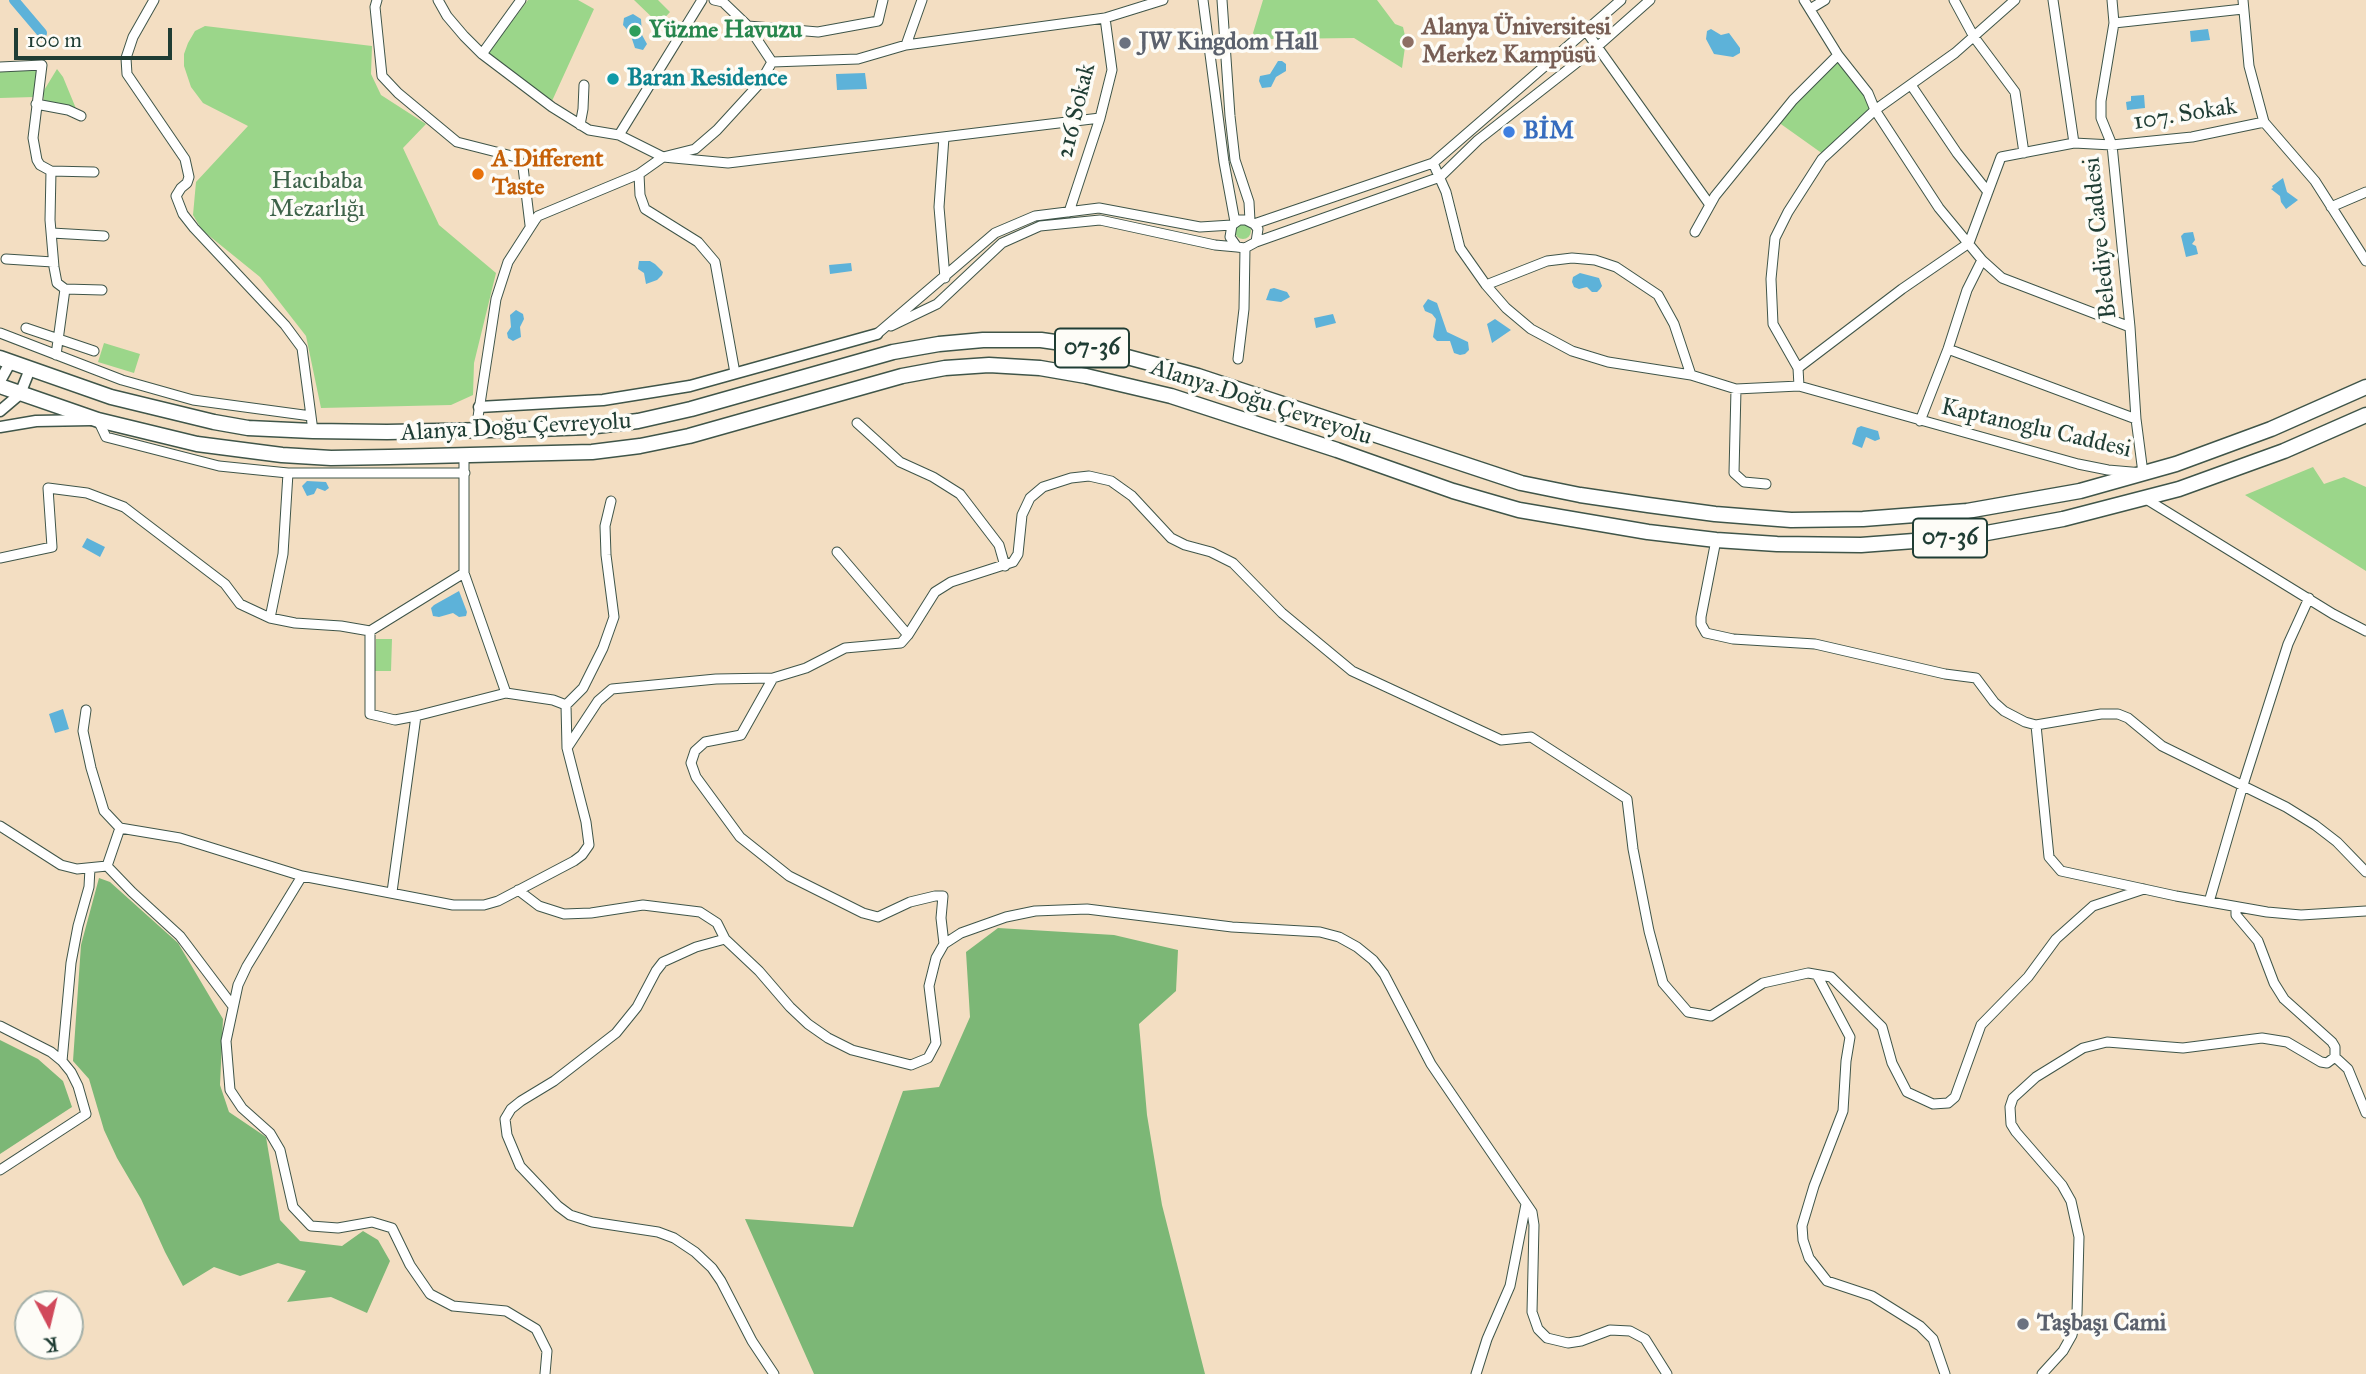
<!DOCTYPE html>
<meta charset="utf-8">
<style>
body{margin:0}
#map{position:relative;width:2366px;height:1374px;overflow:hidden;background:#f3dec2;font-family:"IM FELL Great Primer",serif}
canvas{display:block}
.north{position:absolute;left:14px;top:1290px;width:70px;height:70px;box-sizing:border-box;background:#fdfcf7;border:2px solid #a4b0a9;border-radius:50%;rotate:173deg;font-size:19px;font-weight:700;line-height:28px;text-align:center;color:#1f3d34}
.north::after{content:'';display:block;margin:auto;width:24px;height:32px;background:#d1495b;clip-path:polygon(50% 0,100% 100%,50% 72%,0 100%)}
.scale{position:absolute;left:14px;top:28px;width:158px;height:32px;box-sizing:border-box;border:4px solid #1f3d34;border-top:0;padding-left:9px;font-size:21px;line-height:24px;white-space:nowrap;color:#1f3d34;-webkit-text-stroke:5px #fdfcf7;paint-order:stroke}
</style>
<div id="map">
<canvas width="2366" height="1374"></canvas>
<div class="north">K</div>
<div class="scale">100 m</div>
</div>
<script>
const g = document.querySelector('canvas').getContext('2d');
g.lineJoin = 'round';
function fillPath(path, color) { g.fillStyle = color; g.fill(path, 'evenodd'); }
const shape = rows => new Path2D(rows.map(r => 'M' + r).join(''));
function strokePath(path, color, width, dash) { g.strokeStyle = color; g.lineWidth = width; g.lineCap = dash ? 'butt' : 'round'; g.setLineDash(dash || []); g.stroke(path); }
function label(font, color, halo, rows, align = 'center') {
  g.font = font + ' "IM FELL Great Primer",serif'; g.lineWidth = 7; g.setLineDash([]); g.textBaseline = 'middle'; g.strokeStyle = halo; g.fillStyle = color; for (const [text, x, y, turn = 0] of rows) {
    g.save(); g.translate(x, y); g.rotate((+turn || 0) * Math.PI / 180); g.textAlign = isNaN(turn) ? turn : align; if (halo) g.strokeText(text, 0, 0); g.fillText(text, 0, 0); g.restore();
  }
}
fillPath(shape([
 [528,0,578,0,594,9,552,101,488,53],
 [634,0,658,0,670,12,659,24],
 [1263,0,1377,0,1395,24,1403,27,1406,40,1402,68,1354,38,1271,39,1260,45,1253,33],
 [205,26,372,46,371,74,381,95,426,124,403,148,439,225,496,273,474,363,473,395,451,405,321,408,306,336,260,277,202,230,193,215,196,182,248,126,203,103,191,87,184,66,184,54,188,43,195,31],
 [1838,60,1865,94,1871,109,1823,154,1778,122,1794,103],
 [37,69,34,97,0,98,0,70],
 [57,69,63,77,77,111,44,102,43,92],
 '1235 231a8 8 0 1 1 16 0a8 8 0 1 1-16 0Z',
 [104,343,140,354,134,373,98,362],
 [2313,467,2324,484,2344,477,2366,487,2366,571,2245,495],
 [376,639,392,639,391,671,375,671]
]), '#9bd68a');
fillPath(shape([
 [99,878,110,882,178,943,223,1019,220,1085,229,1112,266,1137,280,1220,300,1241,342,1246,363,1231,378,1240,390,1261,367,1313,331,1297,287,1302,306,1271,278,1263,240,1276,214,1267,183,1286,165,1252,141,1199,117,1158,104,1130,89,1079,73,1061,81,945],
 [998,928,1114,935,1178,950,1176,991,1139,1024,1147,1115,1162,1205,1205,1374,814,1374,745,1219,853,1227,903,1091,939,1087,970,1017,966,952],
 [0,1040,38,1059,63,1081,72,1107,0,1154]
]), '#7cb776');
fillPath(shape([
 [633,14,641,19,642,35,647,44,643,50,635,48,630,33,623,25,624,18],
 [1711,29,1721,35,1729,33,1740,48,1740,53,1733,57,1714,54,1706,39,1707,31],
 [2208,29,2210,40,2191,42,2190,31],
 [1278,61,1282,61,1286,64,1286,71,1276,77,1271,87,1262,88,1259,81,1260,76,1270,74],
 [865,73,867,89,837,90,836,74],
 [2144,95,2145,108,2127,110,2126,102,2131,101,2131,96],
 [2283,178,2287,192,2298,200,2286,209,2281,202,2280,196,2271,189,2273,188,2272,186],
 [2193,232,2195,240,2192,244,2196,246,2198,254,2186,257,2181,236,2184,233],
 [639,261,650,261,655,264,663,272,662,275,657,280,646,284,644,273,638,269],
 [851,263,852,271,830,274,829,265],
 [1580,273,1599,278,1602,286,1600,289,1597,292,1592,292,1587,287,1579,289,1574,287,1572,282,1573,277],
 [1274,288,1287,292,1290,297,1281,302,1266,300,1270,289],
 [1428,299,1437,303,1447,332,1468,342,1469,350,1465,354,1460,355,1454,353,1450,341,1437,341,1433,337,1436,319,1432,314,1425,311,1423,306],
 [516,310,523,314,524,319,520,327,521,337,513,341,508,338,507,333,511,327,510,315],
 [1333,314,1336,323,1316,328,1314,318],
 [1495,319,1511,330,1492,343,1487,324],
 [1861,426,1878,431,1880,439,1875,441,1866,437,1862,448,1852,444,1857,428],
 [307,481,326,482,329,488,325,491,317,488,314,494,307,496,302,486],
 [87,538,105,547,100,557,82,547],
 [459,591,467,612,466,616,459,617,453,613,439,617,433,616,431,608,434,605],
 [63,709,69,729,55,733,49,714]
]), '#5db2d9');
strokePath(shape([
 [14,0,42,33]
]), '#5db2d9', 10);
const minor = shape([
 [154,0,133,37,126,58,127,74,185,159,189,177,187,183,181,188,176,196,183,214,194,228,285,325,302,348,313,431],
 [377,0,375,7,382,76,398,93,457,142,516,157,523,167,530,225],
 [438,0,447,16,464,36,482,54,552,107,589,130,619,135,663,157,728,163,1100,118],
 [714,0,723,2,748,26,772,62,858,59,906,45,1105,18,1163,0],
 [1203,0,1224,162,1235,222],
 [1222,0,1230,116,1235,160,1249,202,1250,221],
 [1804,0,1838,55,1868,93,1875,110,1939,208,1982,260,2002,278,2130,327],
 [1954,0,1974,37,2015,92,2024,153],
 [2053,0,2074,143,2112,145,2192,137,2264,122],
 [2243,0,2249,66,2264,122,2315,181,2366,261],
 [1810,9,1825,0],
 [2114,23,2243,9],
 [748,26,818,32,878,21,883,0],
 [1586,31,1710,205],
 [906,45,922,0],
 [482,54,521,0],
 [0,67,42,65,33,138,37,160,40,165,51,171,50,220,54,267,57,283,65,289,56,355],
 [1911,85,1957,153,1988,192],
 [36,104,68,110,81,116],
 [580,125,583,109,584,85],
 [619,135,702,0],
 [944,137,939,207,945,278],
 [1433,163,1446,192,1460,248,1486,285,1506,308,1531,329,1572,351,1608,362,1691,375,1736,389,1799,386,2078,464,2108,470,2143,473,2136,419,2130,327,2112,145,2101,118,2101,101,2114,23,2112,0],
 [51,171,94,172],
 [639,174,640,195,645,209,698,242,715,262,735,373],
 [2331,207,2366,192],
 [1069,212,1100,118,1112,70,1105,18],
 [1254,224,1433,163,1621,0],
 [1695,232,1715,196,1793,100,1838,55],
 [52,233,104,236],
 [1256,242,1440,177,1478,140,1598,46,1650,0],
 [6,259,53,262],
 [1486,285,1547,261,1572,258,1595,260,1616,267,1658,295,1674,324,1691,375],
 [65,289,102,290],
 [891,326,937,304,1002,243,1040,226,1100,220,1215,245,1237,247],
 [26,328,94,351],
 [0,333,122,380,193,400,311,416],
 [877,334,995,233,1035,216,1099,208,1200,227,1232,225,1239,220,1246,220,1254,224,1258,229,1256,242,1245,248,1237,247,1230,237,1232,225],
 [1948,349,2136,419],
 [1238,359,1244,309,1245,248],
 [1798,368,1773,324,1771,279,1775,238,1788,212,1822,159,1875,110,1955,53,2015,0],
 [1799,386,1798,368,1902,289,1969,243,2001,157,2074,143],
 [1736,389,1734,473,1744,482,1766,484],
 [98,420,106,437,219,466,288,473,465,473],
 [1920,421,1948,349,1967,290,1982,260],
 [857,423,900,462,933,477,960,494,999,545,1005,566],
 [476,430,496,299,508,262,535,220,538,216,639,174,663,157,695,149,717,130,760,83,772,62],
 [464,455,464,573,506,693,553,700,566,705,567,748,586,822,589,845,582,855,574,861,498,901,484,905,453,905,302,876,247,966,238,985,226,1041,230,1090,242,1108,270,1133,280,1150,293,1207,311,1226,338,1228,372,1222,392,1228,410,1265,430,1294,453,1306,506,1311,536,1329,547,1351,545,1374],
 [2146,499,2333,614,2366,631],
 [1716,540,1701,617,1701,624,1706,633,1733,639,1815,644,1945,674,1976,678,1994,702,2004,711,2025,722,2036,725,2101,714,2118,714,2128,718,2162,746,2286,807,2315,825,2337,842,2366,872],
 [837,552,908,635],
 [0,558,52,547,48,488,87,493,124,507,225,584,240,604,270,618,295,623,341,626,370,631],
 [270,618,283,554,288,473],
 [773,678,741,735,705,742,695,751,691,763,696,777,740,837,789,876,863,913,878,917,910,902,935,896,943,896,941,918,944,944],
 [566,705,583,688,603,648,614,617,606,555,605,526,611,501],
 [86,710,83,731,91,768,104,811,120,828,180,838,302,876],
 [416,716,506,693],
 [2036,725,2049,857,2061,871,2176,896,2267,912,2301,915,2366,911],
 [567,748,598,701,612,689,716,679,773,678,806,668,845,648,901,643,908,635,935,592,951,582,1013,562,1018,554,1022,515,1030,498,1043,487,1071,478,1089,476,1111,481,1132,496,1171,538,1185,545,1211,552,1233,563,1282,613,1352,671,1501,740,1531,737,1627,799,1633,849,1649,931,1663,983,1688,1012,1711,1016,1763,983,1808,973,1831,977,1882,1027,1892,1063,1907,1092,1933,1104,1948,1103,1955,1097,1981,1025,2028,977,2056,939,2093,906,2144,889],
 [0,826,61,865,77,869,107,866],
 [120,828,107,866,132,892,180,936,232,1005],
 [518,890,539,906,564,914,591,913,643,905,700,912,717,923,725,939,759,971,790,1007,808,1024,828,1038,852,1050,911,1065,928,1058,936,1043,929,986,936,958,944,944,961,933,1006,917,1035,911,1087,909,1232,927,1320,932,1339,937,1357,947,1373,960,1384,974,1431,1064,1532,1212,1534,1225,1532,1312,1538,1329,1547,1338,1568,1343,1581,1341,1610,1330,1630,1331,1645,1339,1667,1374],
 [392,892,416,716,395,720,370,714,370,631,464,573],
 [2209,902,2243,785,2288,644,2309,598],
 [725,939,696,947,663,962,656,971,637,1007,616,1033,554,1081,521,1101,511,1109,505,1119,507,1135,520,1166,558,1206,570,1215,592,1222,658,1232,674,1238,695,1252,712,1268,721,1281,752,1341,774,1374],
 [1817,975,1850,1037,1846,1061,1843,1111,1814,1186,1802,1226,1803,1240,1809,1258,1827,1281,1872,1296,1920,1326,1933,1339,1945,1374],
 [0,1026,51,1052,62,1061,71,1072,78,1086,86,1114,0,1170],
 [2335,1057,2348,1069,2366,1113],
 [62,1061,71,963,78,926,89,887,90,868],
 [1476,1374,1487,1339,1510,1286,1526,1204],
 [2042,1374,2063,1351,2072,1335,2077,1314,2079,1237,2071,1201,2062,1185,2016,1132,2011,1124,2010,1107,2013,1098,2036,1077,2083,1048,2107,1042,2183,1048,2262,1038,2287,1042,2321,1062,2327,1063,2335,1057,2335,1047,2332,1042,2284,999,2274,983,2258,941,2236,915,2236,907]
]);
const tertiary = shape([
 [0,381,11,361],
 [479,407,603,400,690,386,877,334],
 [0,411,20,394,30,369],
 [0,427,36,421,91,420]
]);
const trunk = shape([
 [0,358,111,397,214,422,248,428,313,431,387,432,539,429,588,427,638,421,691,409,893,352,939,344,983,340,1041,340,1090,347,1198,376,1521,483,1580,495,1648,505,1715,514,1791,520,1863,519,1967,511,2080,491,2176,464,2271,429,2366,387],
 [0,386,98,420,197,444,282,455,331,458,389,457,592,452,640,446,689,436,902,376,945,368,989,365,1040,368,1086,376,1171,396,1337,450,1453,491,1519,510,1648,532,1716,540,1777,544,1861,545,1914,541,1965,537,2063,519,2179,489,2284,451,2366,415]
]);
strokePath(minor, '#3f5549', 11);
strokePath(tertiary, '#3f5549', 13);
strokePath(trunk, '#3f5549', 17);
strokePath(minor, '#fff', 9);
strokePath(tertiary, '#fff', 10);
strokePath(trunk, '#fff', 14);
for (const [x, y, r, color] of [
 [635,31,7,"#2e9e5b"],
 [1408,42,7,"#8d6e63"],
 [1125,43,7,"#6b7280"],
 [613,79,7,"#0f9aa8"],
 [1509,132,7,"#3f7fe0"],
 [478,174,7,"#e8710a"],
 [2023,1324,7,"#6b7280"]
]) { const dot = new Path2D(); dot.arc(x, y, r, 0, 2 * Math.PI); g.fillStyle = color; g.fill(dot); strokePath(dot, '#fdfcf7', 2.5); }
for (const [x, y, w] of [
 [1092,348,74],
 [1950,538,74]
]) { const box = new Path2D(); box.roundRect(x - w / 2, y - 19.5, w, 39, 5); g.fillStyle = '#fdfcf7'; g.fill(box); strokePath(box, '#1f3d34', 2); }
label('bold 23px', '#1f3d34', null, [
 ["07-36",1092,348],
 ["07-36",1950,538]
]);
label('bold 24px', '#785e54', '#fdfcf7', [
 ["Alanya Üniversitesi",1422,28],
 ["Merkez Kampüsü",1422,56]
], 'left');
label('bold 24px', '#27864d', '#fdfcf7', [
 ["Yüzme Havuzu",649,31]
], 'left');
label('bold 24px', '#5b616d', '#fdfcf7', [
 ["JW Kingdom Hall",1139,43],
 ["Taşbaşı Cami",2037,1324]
], 'left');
label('bold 24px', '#0d838f', '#fdfcf7', [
 ["Baran Residence",627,79]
], 'left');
label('24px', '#1f3d34', '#fdfcf7', [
 ["216 Sokak",1077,111,-76],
 ["107. Sokak",2185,115,-9],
 ["Belediye Caddesi",2101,238,-96],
 ["Alanya Doğu Çevreyolu",1261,403,18],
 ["Alanya Doğu Çevreyolu",516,428,-3],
 ["Kaptanoglu Caddesi",2036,429,13]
]);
label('bold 24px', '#366cbe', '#fdfcf7', [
 ["BİM",1523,132]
], 'left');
label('bold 24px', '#c56008', '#fdfcf7', [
 ["A Different",492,160],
 ["Taste",492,188]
], 'left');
label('24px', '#3e634a', '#fdfcf7', [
 ["Hacıbaba",317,182],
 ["Mezarlığı",317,210]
]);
</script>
